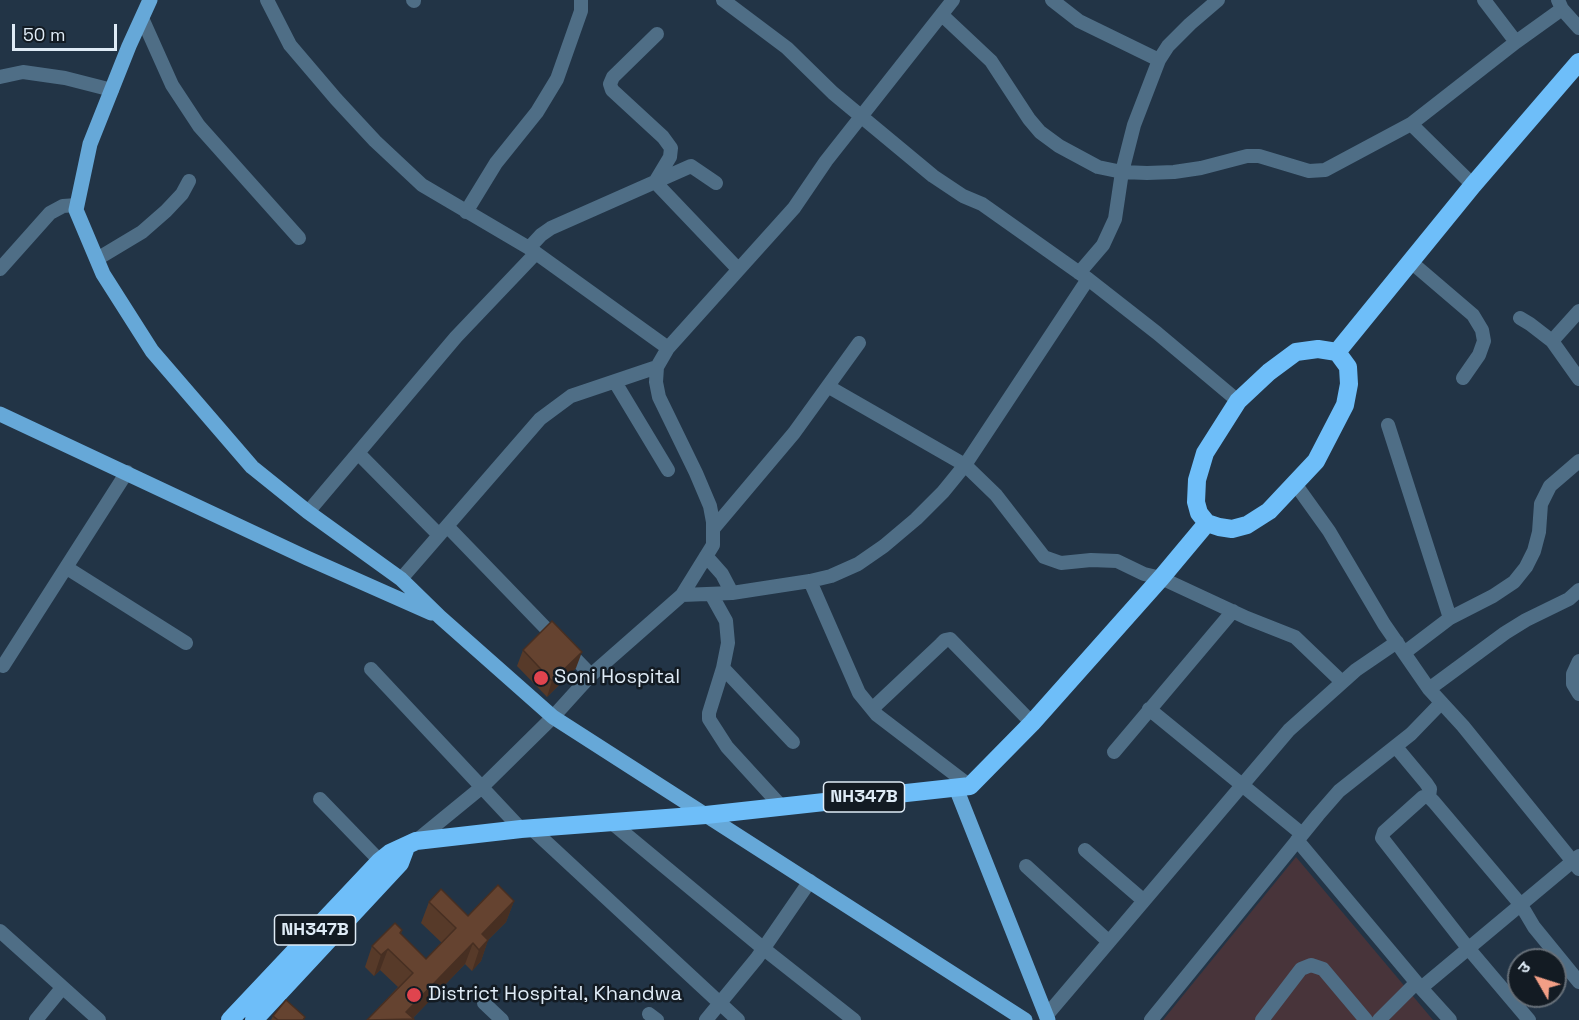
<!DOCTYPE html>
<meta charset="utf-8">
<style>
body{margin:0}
#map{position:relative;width:1579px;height:1020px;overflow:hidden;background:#223446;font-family:"Space Grotesk","Noto Sans Devanagari",sans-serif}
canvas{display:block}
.north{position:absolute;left:1507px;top:948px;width:60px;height:60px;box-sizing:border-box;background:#131b23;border:2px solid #656e77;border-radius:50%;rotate:309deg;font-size:16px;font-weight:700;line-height:24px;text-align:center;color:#dfebf6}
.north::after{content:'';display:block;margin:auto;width:21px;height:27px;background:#f39f86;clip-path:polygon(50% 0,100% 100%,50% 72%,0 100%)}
.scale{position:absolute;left:12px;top:24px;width:105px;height:27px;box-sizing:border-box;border:3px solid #dfebf6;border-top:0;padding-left:8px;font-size:18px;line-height:21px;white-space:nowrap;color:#dfebf6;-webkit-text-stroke:4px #131b23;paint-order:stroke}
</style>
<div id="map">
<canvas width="1579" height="1020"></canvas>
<div class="north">उ</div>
<div class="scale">50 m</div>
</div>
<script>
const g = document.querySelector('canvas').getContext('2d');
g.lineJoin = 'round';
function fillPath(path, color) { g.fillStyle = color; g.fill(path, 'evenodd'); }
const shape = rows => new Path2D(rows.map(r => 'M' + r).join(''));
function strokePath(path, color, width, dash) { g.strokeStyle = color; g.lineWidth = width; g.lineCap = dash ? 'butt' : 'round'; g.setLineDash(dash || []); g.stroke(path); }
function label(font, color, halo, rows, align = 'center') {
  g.font = font + ' "Space Grotesk",sans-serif'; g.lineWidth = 5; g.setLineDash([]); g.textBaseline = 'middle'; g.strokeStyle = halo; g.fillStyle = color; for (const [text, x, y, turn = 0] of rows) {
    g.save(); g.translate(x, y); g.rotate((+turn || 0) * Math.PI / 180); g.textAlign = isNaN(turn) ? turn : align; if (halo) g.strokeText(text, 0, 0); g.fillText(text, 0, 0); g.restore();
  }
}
fillPath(shape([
 [1296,857,1433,1020,1163,1020]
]), '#48343a');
strokePath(shape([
 [267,0,290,45,336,99,375,141,422,185,529,248,668,348],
 [413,0,414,1],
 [1052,0,1079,21,1159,60],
 [1484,0,1516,42],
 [1558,0,1562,9,1579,28],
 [942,15,991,61,1029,119,1040,132,1059,146,1098,167,1122,172,1147,173,1174,172,1201,168,1247,156,1259,156,1309,171,1325,170,1411,124,1516,42,1562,9],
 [142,18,172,85,199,126,299,238],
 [657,34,613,77,610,84,612,90,663,137,671,148,670,157,655,182,738,269],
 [0,77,23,72,65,78,112,90],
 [1411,124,1473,185],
 [466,212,496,163,537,112,557,79,581,11,581,0],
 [529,248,541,235,551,228,691,166,716,183],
 [97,259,142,232,166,211,182,194,189,181],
 [1411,262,1473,315,1482,330,1484,341,1479,355,1463,378],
 [0,269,50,213,63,206,77,205],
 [1079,273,1103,245,1115,219,1122,172,1134,125,1159,60,1168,46,1190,24,1218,0],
 [1088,279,1157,333,1238,401],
 [1520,318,1530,324,1552,341,1579,379],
 [1552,341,1579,311],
 [615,382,668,470],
 [829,387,965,465,996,495,1044,557,1061,563,1091,560,1117,561,1144,574,1161,578,1247,618,1295,637,1342,682],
 [1388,425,1450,618],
 [358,453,439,535],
 [1296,485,1329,531,1384,624,1429,689,1463,726,1579,869],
 [308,512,456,337,536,253],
 [447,526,591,675],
 [713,529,794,433,859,343],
 [706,556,722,574,732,593],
 [67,568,186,643],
 [401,579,540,419,571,396,657,367],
 [810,581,859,693,877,715,970,786],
 [711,594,726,621,728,643,723,668,709,713,709,719,727,747,781,806],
 [682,595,732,593,810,581,831,576,858,564,884,546,916,519,943,492,965,465,1088,279,982,204,963,196,933,176,833,93,787,48,723,0],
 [1404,653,1450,618,1493,596,1514,582,1526,567,1534,551,1539,532,1541,504,1550,486,1579,461],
 [1579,661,1573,674,1573,684,1579,694],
 [3,666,127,472],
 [723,668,793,742],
 [371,669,521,829],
 [1429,689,1505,633,1526,620,1569,599,1579,590],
 [872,709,941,644,945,640,950,639,1032,723],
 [1149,709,1302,834],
 [1396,747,1426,783,1430,789,1429,797],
 [1114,752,1233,611],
 [320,799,380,861],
 [611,822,764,949,854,1020],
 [531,828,738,1020],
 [1297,840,1421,988,1450,1020],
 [416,841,482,787,553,717,591,675,682,595,713,545,713,522,710,506,696,473,659,397,656,382,657,367,668,348,794,208,826,161,953,0],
 [1085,850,1143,900],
 [1026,866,1108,941],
 [0,931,99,1020],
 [1421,988,1579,856],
 [484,1003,502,1020],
 [649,1014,657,1020],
 [1046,1016,1289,730,1356,670,1397,642],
 [36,1020,62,988],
 [706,1020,757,958,810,881],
 [1151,1020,1318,815,1339,791,1411,734,1441,703],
 [1262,1020,1301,969,1311,965,1323,969,1366,1020],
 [1379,1020,1416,983],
 [1529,1020,1468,948,1382,838,1384,832,1423,797,1429,797,1434,802,1521,905,1534,927,1579,982]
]), '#4f6e86', 14);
strokePath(shape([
 [150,0,129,46,90,144,76,210,103,274,152,351,252,467,308,512,401,579,440,617,553,717,1025,1020],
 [0,414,307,558,431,613],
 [956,788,1048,1020]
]), '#66a8d8', 15);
strokePath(shape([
 [1318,349,1337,352,1348,367,1349,384,1345,405,1316,461,1269,511,1247,525,1232,529,1219,527,1207,523,1199,513,1196,502,1197,480,1205,453,1238,401,1269,372,1296,352,1318,349],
 [1337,352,1473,185,1579,62],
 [230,1020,380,861,390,853,416,841,521,829,706,815,970,786,1032,723,1161,578,1207,523],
 [254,1020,400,863,406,847]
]), '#6ebef9', 18);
fillPath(shape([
 [523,650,576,668,547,697,517,666],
 [498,885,514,901,506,922,488,940,481,961,472,971,465,964,413,1018,414,1020,367,1020,398,987,380,970,374,976,365,967,372,946,395,923,402,930,401,934,426,959,442,943,421,923,429,902,441,889,468,916],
 [273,1016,305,1017,304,1020,271,1020]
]), '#573a29');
fillPath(shape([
 [582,652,576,668,547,697,552,681],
 [514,901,506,922,488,940,481,961,472,971,479,950,482,934],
 [473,943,465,964,411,1020,406,1012],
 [388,949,380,970,374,976,381,955]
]), '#472f22');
const building = shape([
 [552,621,582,652,552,681,523,650,552,621],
 [498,885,514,901,482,934,488,940,479,950,473,943,406,1012,414,1019,367,1020,413,973,388,949,381,955,372,946,395,923,402,930,400,933,426,959,456,928,429,902,441,889,468,916,498,885],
 [286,1000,305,1017,303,1020,278,1020,273,1016,286,1000]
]);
fillPath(building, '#654330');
strokePath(building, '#472f22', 1.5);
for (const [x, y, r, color] of [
 [541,678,8,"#e0444e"],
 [414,995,8,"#e0444e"]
]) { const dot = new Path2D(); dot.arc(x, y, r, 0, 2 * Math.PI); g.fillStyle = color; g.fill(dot); strokePath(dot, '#131b23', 2); }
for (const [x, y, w] of [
 [864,797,81],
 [315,930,81]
]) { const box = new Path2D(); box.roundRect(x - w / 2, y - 15, w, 30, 4.5); g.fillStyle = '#131b23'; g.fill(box); strokePath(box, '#dfebf6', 1.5); }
label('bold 18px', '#dfebf6', null, [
 ["NH347B",864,797],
 ["NH347B",315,930]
]);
label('20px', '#dfebf6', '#131b23', [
 ["Soni Hospital",554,678],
 ["District Hospital, Khandwa",428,995]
], 'left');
</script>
